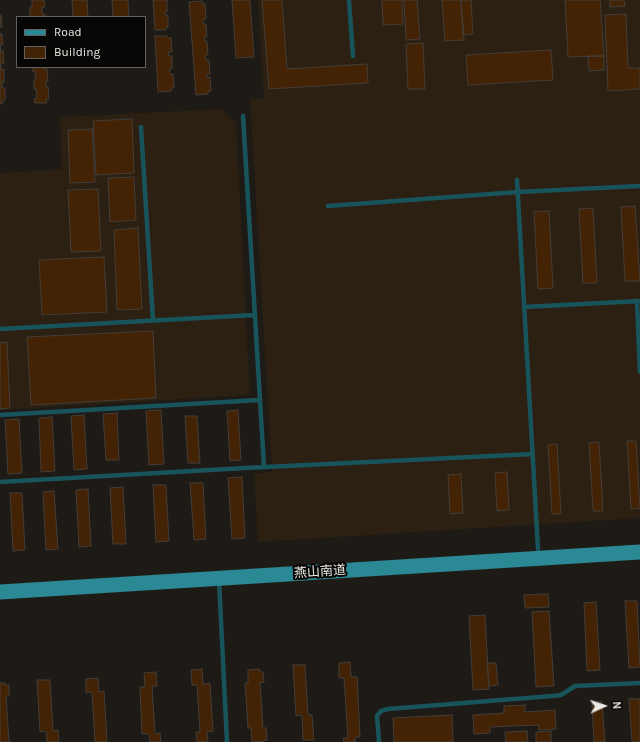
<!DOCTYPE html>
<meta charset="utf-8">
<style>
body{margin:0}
#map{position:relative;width:640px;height:742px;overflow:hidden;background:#1e1a16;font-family:Karla,sans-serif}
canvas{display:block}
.legend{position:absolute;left:16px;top:16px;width:130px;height:52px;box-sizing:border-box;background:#070605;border:1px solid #62615f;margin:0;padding:5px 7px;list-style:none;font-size:12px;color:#ebe9e6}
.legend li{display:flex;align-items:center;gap:8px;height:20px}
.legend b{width:20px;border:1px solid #62615f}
.north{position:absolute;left:584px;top:686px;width:40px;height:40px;-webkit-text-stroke:3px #070605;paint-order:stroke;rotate:87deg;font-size:11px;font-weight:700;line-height:16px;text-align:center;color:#ebe9e6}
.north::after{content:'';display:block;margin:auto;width:14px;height:18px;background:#ebe9e6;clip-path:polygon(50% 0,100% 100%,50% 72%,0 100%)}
</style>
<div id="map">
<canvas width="640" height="742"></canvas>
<ul class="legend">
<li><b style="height:5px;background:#2b8995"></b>Road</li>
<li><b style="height:11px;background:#442204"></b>Building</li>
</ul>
<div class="north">N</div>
</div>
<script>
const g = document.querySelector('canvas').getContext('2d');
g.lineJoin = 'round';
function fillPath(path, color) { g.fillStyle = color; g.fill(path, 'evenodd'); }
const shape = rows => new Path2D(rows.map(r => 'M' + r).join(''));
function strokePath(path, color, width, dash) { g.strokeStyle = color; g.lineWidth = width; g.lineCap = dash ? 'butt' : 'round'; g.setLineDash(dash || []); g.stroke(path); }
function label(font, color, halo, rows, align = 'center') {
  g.font = font + ' Karla,"Noto Sans SC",sans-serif'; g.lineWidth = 4; g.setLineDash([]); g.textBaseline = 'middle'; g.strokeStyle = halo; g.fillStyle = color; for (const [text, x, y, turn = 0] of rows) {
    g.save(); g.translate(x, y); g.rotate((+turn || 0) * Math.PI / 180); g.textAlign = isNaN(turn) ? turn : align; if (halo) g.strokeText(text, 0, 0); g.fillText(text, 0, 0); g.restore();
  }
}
fillPath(shape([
 [258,0,640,0,640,518,258,542,254,474,272,472,250,99,264,98],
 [222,109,236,123,250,395,0,410,0,173,62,169,60,117]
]), '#2b2011');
const building = shape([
 [32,0,44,0,45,7,42,7,42,14,45,14,45,17,33,17,33,16,30,16,30,7,32,7,32,0],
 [72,0,87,0,88,17,73,17,72,0],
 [112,0,128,0,129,17,113,17,112,0],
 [153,0,167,0,167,12,165,12,165,15,168,15,168,27,166,27,166,30,155,30,153,0],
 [232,0,250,0,254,57,236,58,232,0],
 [262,0,282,0,287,69,367,64,368,83,269,89,262,0],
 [382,0,402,0,403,24,383,25,382,0],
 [404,0,417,0,420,39,406,40,404,0],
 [442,0,461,0,464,40,445,41,442,0],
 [461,0,471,0,473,34,463,35,461,0],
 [565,0,600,0,604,56,568,57,565,0],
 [610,0,624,0,625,6,610,7,610,0],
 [202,1,202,4,205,4,206,19,203,19,203,24,206,24,207,37,204,37,205,42,207,41,208,55,205,55,206,60,209,60,210,74,207,74,207,78,210,77,211,91,208,91,208,94,196,95,189,2,202,1],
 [626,14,628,68,640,68,640,89,608,91,605,15,626,14],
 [0,15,1,15,2,27,0,27,0,15],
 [0,34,2,34,3,45,0,45,1,51,3,51,4,63,1,63,1,70,4,69,4,82,2,82,2,88,5,88,5,100,3,100,3,103,0,104,0,34],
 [155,36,167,36,168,38,171,38,172,52,168,52,169,56,172,56,172,69,169,69,170,74,173,74,174,88,171,88,171,91,158,92,155,36],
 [423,43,425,89,408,89,406,44,423,43],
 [551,50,553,80,468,85,466,55,551,50],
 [588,56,604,56,604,70,589,71,588,56],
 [33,67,45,67,45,69,47,69,48,81,46,81,46,87,48,87,49,99,46,99,47,103,35,103,34,99,37,98,36,89,34,89,34,80,36,80,35,71,33,72,33,67],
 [132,119,134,173,96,175,93,121,132,119],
 [92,129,95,182,70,183,68,130,92,129],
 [134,177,136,220,110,222,108,178,134,177],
 [98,189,101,251,71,252,68,190,98,189],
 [635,206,640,281,625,281,621,207,635,206],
 [593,208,597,283,583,283,579,209,593,208],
 [549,211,553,288,538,289,534,212,549,211],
 [138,228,142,309,117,310,114,230,138,228],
 [104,257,107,312,42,315,39,260,104,257],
 [153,331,156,398,31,405,27,337,153,331],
 [7,342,10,408,0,409,0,343,7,342],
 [161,410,164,464,149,465,146,411,161,410],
 [238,410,241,460,230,461,227,411,238,410],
 [117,413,119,460,106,460,103,414,117,413],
 [84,415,87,469,74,470,71,416,84,415],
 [185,416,197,416,200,463,188,463,185,416],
 [52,417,55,471,41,472,39,418,52,417],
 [19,419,22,473,8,474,5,420,19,419],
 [627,441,636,441,640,508,631,509,627,441],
 [599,442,603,511,593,511,589,443,599,442],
 [557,444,561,514,552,514,548,445,557,444],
 [507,472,509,510,497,511,495,473,507,472],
 [461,474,463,513,450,514,448,475,461,474],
 [242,477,245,538,232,539,228,478,242,477],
 [190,483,203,483,206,539,194,540,190,483],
 [153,485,166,485,169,541,156,542,153,485],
 [123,487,126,544,113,544,110,488,123,487],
 [88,489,91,546,79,547,76,490,88,489],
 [54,491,58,549,46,550,43,492,54,491],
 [10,493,22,493,25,550,13,551,10,493],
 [548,594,549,607,525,608,524,595,548,594],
 [625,601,637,601,640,667,629,668,625,601],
 [596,602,600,670,587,671,584,603,596,602],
 [549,611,554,686,536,687,532,612,549,611],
 [485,615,489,689,473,690,469,616,485,615],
 [350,662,351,677,357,677,360,737,355,737,355,742,344,742,343,738,348,738,344,678,339,678,339,663,350,662],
 [487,663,496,663,498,685,489,686,487,663],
 [293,665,305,665,308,715,312,715,314,740,303,740,302,715,296,716,293,665],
 [202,669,203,684,210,684,213,731,207,732,208,742,197,742,196,732,200,732,197,685,192,685,191,670,202,669],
 [259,669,260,672,263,672,264,682,260,683,263,728,266,728,267,740,264,740,264,741,252,742,251,728,248,728,245,683,248,683,248,670,259,669],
 [156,672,157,686,152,686,155,734,160,733,161,742,150,742,149,734,142,734,140,687,145,687,144,673,156,672],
 [98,678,99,692,104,691,107,742,95,742,92,692,86,693,86,679,98,678],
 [37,680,50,680,53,731,58,730,59,742,47,742,46,731,40,732,37,680],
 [0,683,5,683,5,685,9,685,9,696,6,696,9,742,12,742,0,742,0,683],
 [629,699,640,699,640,742,632,742,629,699],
 [592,702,602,702,605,742,594,742,592,702],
 [525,705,525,712,555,710,556,729,539,730,539,725,490,727,490,733,474,734,473,715,504,713,504,706,525,705],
 [452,715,453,742,394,742,393,718,452,715],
 [527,731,528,742,506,742,505,732,527,731],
 [551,731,551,742,536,742,536,732,551,731]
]);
fillPath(building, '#442204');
strokePath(building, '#433e3a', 1);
strokePath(shape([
 [349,0,353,56],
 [243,116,264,467],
 [141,127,153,320],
 [517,180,538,549],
 [328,206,518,192,640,186],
 [637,301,640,372],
 [524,307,640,301],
 [0,329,254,315],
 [0,415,259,400],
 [0,482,245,468,533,454],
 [219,580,227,742],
 [379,742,377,716,381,711,388,709,552,696,561,695,575,686,640,683]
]), '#18545c', 4.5);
strokePath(shape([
 [0,592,640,552]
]), '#2b8995', 15);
label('13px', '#ebe9e6', '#070605', [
 ["燕山南道",320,572,-4]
]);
</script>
